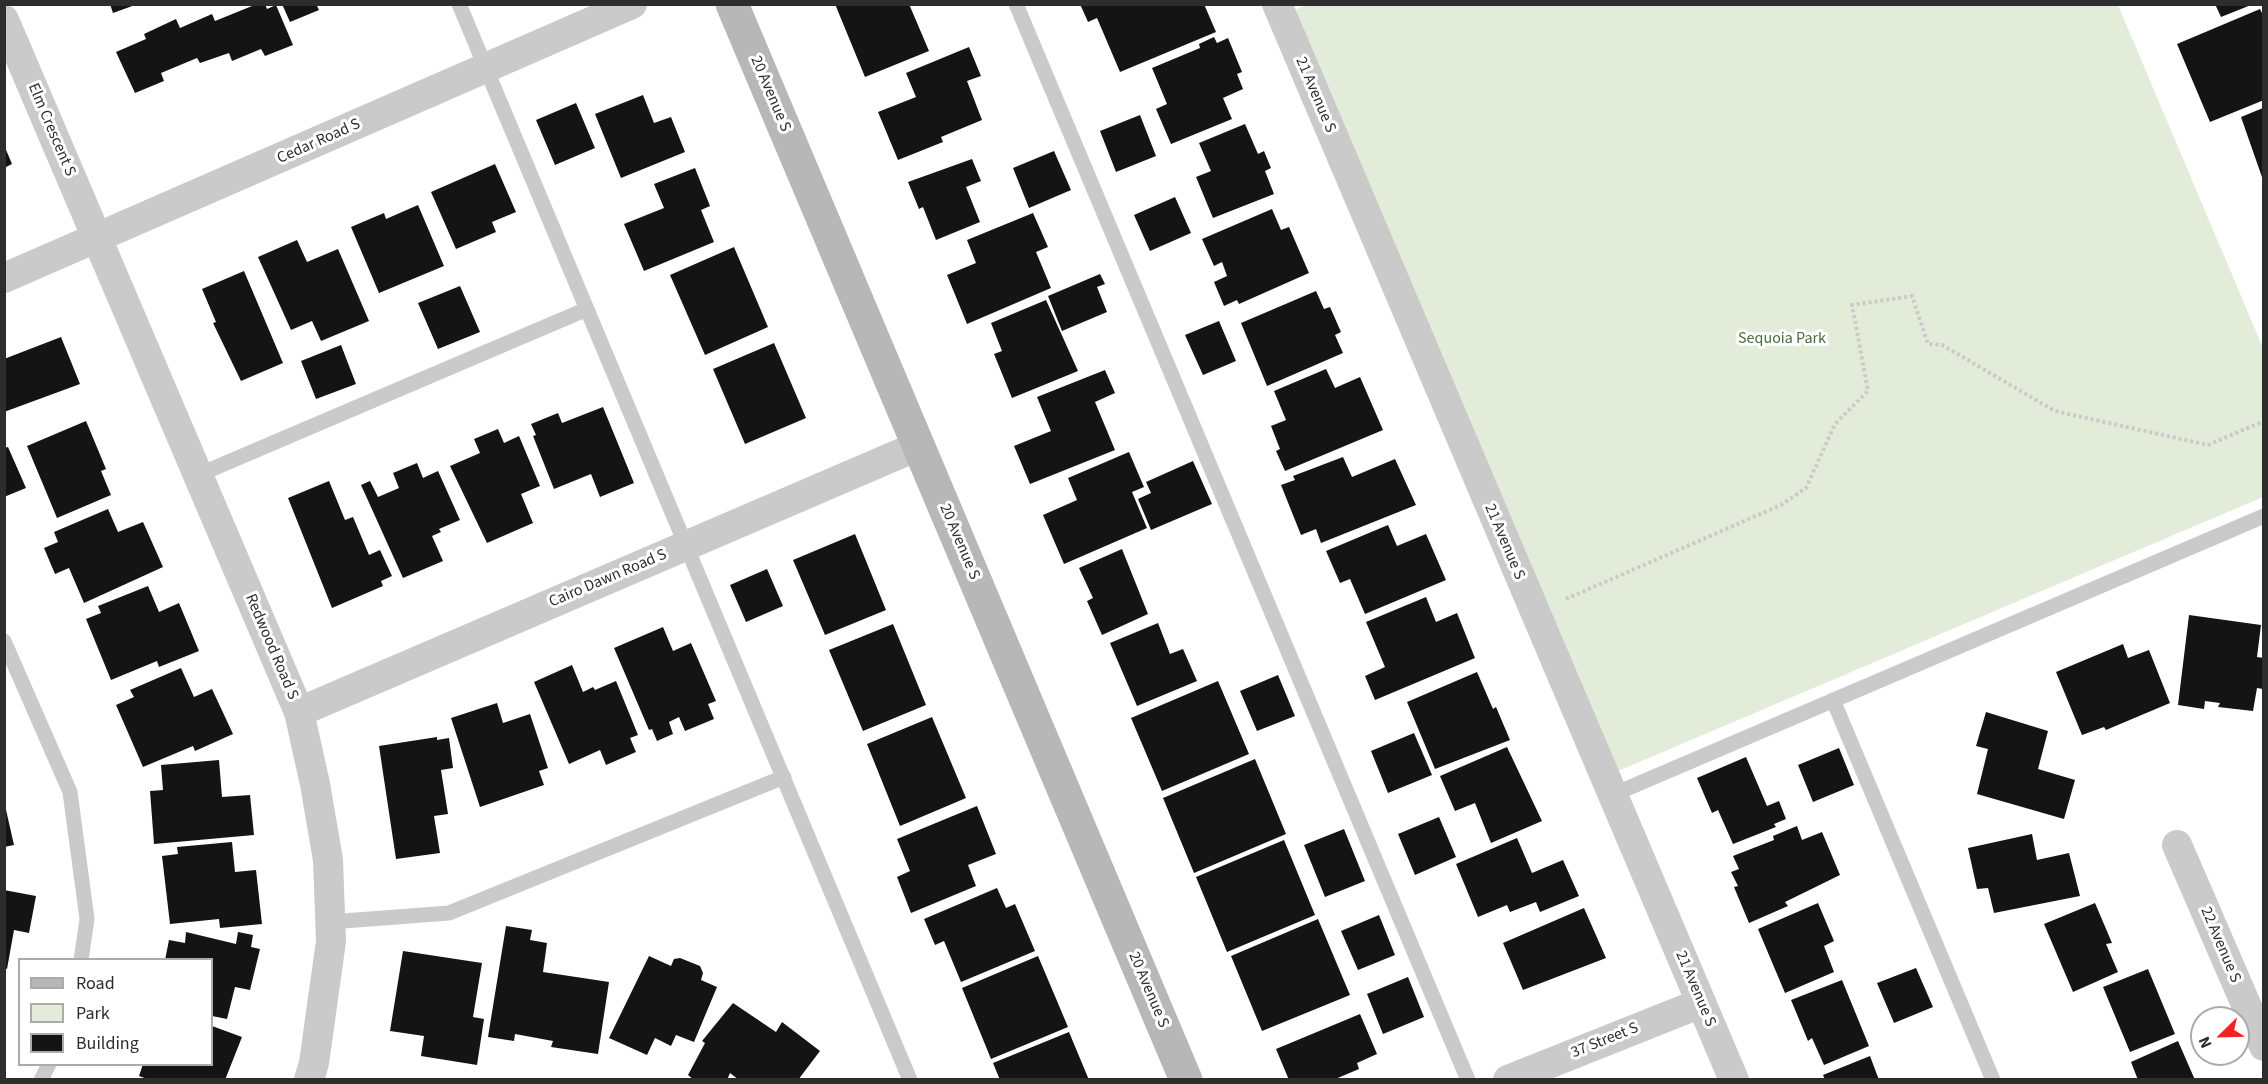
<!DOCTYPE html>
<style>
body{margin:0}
#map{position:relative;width:2268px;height:1084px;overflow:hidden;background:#fff;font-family:"Source Sans 3",sans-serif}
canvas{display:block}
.frame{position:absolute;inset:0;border:6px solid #2d2d2d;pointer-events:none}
.legend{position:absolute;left:18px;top:958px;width:195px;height:108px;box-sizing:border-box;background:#fff;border:2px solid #ababab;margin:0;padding:8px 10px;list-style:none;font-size:18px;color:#2d2d2d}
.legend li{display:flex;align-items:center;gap:12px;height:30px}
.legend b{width:30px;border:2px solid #ababab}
.north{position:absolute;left:2190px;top:1006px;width:60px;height:60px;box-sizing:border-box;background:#fff;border:2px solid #ababab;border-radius:50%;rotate:247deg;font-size:16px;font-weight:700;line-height:24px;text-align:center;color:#2d2d2d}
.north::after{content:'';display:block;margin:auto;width:21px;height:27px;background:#f3211f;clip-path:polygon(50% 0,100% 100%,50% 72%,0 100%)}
</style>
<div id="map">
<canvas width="2268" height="1084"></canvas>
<div class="frame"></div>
<ul class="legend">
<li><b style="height:8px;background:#b7b7b7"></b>Road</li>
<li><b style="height:16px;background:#e2ecd9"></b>Park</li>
<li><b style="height:16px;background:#141414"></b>Building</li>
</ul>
<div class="north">N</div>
</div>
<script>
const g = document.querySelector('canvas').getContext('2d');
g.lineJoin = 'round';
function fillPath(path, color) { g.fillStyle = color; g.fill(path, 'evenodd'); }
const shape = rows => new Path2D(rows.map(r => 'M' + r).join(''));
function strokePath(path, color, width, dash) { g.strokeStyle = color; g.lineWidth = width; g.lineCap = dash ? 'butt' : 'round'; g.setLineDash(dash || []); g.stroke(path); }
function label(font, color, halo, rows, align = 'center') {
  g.font = font + ' "Source Sans 3",sans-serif'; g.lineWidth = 6; g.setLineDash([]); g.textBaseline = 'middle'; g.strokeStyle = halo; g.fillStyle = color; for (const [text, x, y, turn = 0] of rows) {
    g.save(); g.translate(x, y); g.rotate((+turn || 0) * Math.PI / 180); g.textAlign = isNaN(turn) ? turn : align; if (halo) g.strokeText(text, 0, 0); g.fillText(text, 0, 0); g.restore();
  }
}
fillPath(shape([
 [1308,4,2118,5,2263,348,2263,497,1604,777,1282,16]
]), '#e2ecd9');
fillPath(shape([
 [110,4,135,4,135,5,113,13],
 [257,4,265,4,267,9,276,5,293,45,265,56,261,49,232,61,229,53,200,63,197,58,161,73,164,81,135,93,116,52,146,39,144,34,176,19,180,28,212,14,215,21],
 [282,4,316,4,319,10,290,22],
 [835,4,909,4,929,51,865,77],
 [1080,4,1204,4,1216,32,1120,72,1097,18,1088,22],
 [2215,4,2251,4,2251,5,2221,17],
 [2260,9,2264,17,2264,100,2210,122,2177,44],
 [1214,37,1217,43,1228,38,1242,72,1237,74,1243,89,1223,98,1232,119,1171,144,1156,109,1167,104,1152,68,1200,48,1199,44],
 [969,47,981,76,967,81,982,120,941,137,943,142,898,160,878,112,916,97,906,73],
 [643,95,654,123,671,117,685,152,621,178,595,114],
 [576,103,595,148,555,165,536,120],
 [2263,108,2263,180,2241,117],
 [1140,115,1156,156,1116,172,1100,131],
 [1245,124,1258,154,1264,151,1271,168,1265,171,1274,194,1213,218,1196,177,1211,171,1199,143],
 [4,145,12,164,4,168],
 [1054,151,1071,190,1029,208,1013,168],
 [972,159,981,181,966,187,980,222,936,240,923,207,919,209,908,182],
 [495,164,516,212,492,222,496,232,456,249,431,192],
 [695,168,710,206,701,210,714,242,644,271,624,224,664,208,654,184],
 [1175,197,1191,233,1150,251,1134,215],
 [418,205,444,266,379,293,351,227,384,213,386,219],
 [1272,209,1281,230,1289,227,1309,273,1239,304,1237,300,1224,306,1214,282,1227,276,1222,262,1214,266,1202,239],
 [1033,213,1048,247,1036,252,1051,288,967,324,947,275,976,263,967,240],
 [297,240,307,262,338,249,369,321,321,341,312,321,291,330,258,257],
 [734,247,768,327,705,355,670,275],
 [244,271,283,363,241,381,213,323,216,322,202,289],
 [1100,274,1105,284,1097,287,1107,312,1062,331,1048,296],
 [460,286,480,332,438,349,418,303],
 [1316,291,1324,309,1330,307,1341,332,1335,335,1343,353,1267,386,1241,323],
 [1046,300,1078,371,1012,398,994,354,1002,351,991,323],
 [1219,321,1236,361,1203,375,1185,335],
 [61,337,80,384,4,412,4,359],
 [774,343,806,418,745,444,713,369],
 [341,345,356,384,316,399,301,361],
 [1326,369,1335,388,1360,377,1383,430,1285,471,1276,451,1280,449,1271,426,1286,420,1274,391],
 [1105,370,1115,393,1095,402,1115,450,1030,484,1014,446,1051,431,1037,397],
 [603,407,634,483,600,497,591,474,554,489,533,436,536,435,531,424,558,413,562,423],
 [86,421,106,469,101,471,111,495,57,518,27,446],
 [498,429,504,443,519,436,540,486,521,494,533,523,487,543,450,466,480,453,474,439],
 [8,447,26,488,4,497,4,448],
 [1129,452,1144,487,1132,492,1147,528,1064,564,1043,515,1077,500,1068,478],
 [1343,457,1352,477,1395,459,1416,505,1321,543,1316,529,1301,535,1281,485,1295,480,1293,476],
 [1193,461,1212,504,1151,530,1138,499,1151,493,1146,482],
 [417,463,423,478,438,471,460,520,439,529,441,532,432,536,443,561,403,578,361,485,370,481,378,497,399,488,393,473],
 [329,481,345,520,353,517,369,555,380,550,392,576,381,581,383,586,332,608,288,498],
 [108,509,118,532,143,522,163,567,84,603,69,568,55,574,44,548,58,542,54,532],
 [1388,525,1397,546,1426,534,1446,580,1365,614,1350,579,1340,583,1326,551],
 [855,534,886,610,825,635,793,560],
 [1122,549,1148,614,1102,635,1087,601,1093,598,1079,568],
 [767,569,783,606,746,622,730,585],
 [148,586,159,612,179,603,199,651,159,667,157,661,111,680,86,619,101,613,98,606],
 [1426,597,1436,622,1457,613,1475,658,1375,700,1365,676,1385,667,1366,622],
 [2189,615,2261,625,2257,657,2264,658,2264,684,2263,689,2257,688,2253,711,2218,707,2220,703,2205,701,2204,709,2178,705],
 [1158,623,1170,654,1183,649,1197,681,1137,706,1110,643],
 [893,624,926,705,863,731,829,650],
 [663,627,673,651,691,643,716,701,708,704,714,719,685,731,679,717,669,722,673,734,657,741,652,729,649,730,614,648],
 [2123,644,2128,658,2149,650,2170,703,2106,730,2104,727,2082,735,2056,672],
 [572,665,583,692,593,687,595,690,616,681,638,735,630,738,636,752,606,765,600,750,569,764,534,682],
 [181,668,194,697,212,689,233,734,195,751,193,746,143,767,116,705,134,697,130,690],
 [1477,672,1493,709,1496,707,1510,740,1435,769,1407,702],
 [1278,675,1295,716,1257,731,1240,691],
 [1218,681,1249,754,1162,791,1131,718],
 [497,703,503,723,530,714,548,768,539,771,544,785,480,807,451,718],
 [1986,712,2048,731,2038,769,2075,780,2064,819,1977,794,1988,749,1976,746],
 [932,717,966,798,900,826,867,744],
 [1414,733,1432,775,1388,793,1371,751],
 [437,737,437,740,449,738,453,768,441,770,448,814,434,816,440,853,396,859,379,746],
 [1507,747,1542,821,1491,843,1475,803,1455,811,1440,776],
 [1839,748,1854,785,1813,802,1798,765],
 [1746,757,1767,806,1779,801,1786,819,1774,824,1776,827,1733,844,1718,810,1712,813,1697,778],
 [1255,759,1286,834,1194,873,1163,798],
 [219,760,222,797,250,795,254,835,154,844,150,791,163,790,161,765],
 [4,801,14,845,4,847],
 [977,806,996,854,968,865,976,886,911,913,897,877,910,871,897,839],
 [1439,817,1456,857,1415,875,1398,834],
 [1797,826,1802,840,1822,832,1840,875,1785,902,1788,906,1749,923,1734,887,1738,886,1731,872,1739,869,1733,856,1774,840,1773,836],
 [1344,829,1365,881,1325,897,1304,845],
 [2032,834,2037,860,2069,853,2080,896,1994,913,1988,888,1977,889,1968,848],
 [1517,838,1532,873,1563,860,1579,896,1540,912,1536,902,1510,912,1507,905,1478,917,1456,864],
 [1284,840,1315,915,1227,952,1196,877],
 [232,842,235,872,256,870,262,924,220,928,219,919,170,924,162,856,178,854,177,847],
 [997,888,1006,908,1015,904,1035,951,961,982,944,941,935,945,924,919],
 [4,890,36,896,29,933,14,930,7,969,4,968],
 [1818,903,1834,941,1824,946,1834,972,1785,993,1758,929],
 [2095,903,2112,943,2106,944,2118,972,2073,992,2044,924],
 [1584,908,1606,958,1523,990,1503,943],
 [1379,915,1395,955,1358,970,1341,931],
 [1318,919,1350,995,1262,1031,1231,956],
 [506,926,532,930,530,940,547,943,543,972,609,982,598,1054,551,1047,553,1041,515,1034,514,1041,488,1037],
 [186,932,236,944,238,932,253,935,251,947,260,949,250,990,235,987,227,1019,212,1016,212,960,165,960,169,940,185,943],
 [403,951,482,963,473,1017,484,1019,477,1065,421,1056,424,1036,390,1031],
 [649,956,671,966,674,959,680,958,700,966,703,973,701,980,717,987,694,1042,676,1035,671,1046,655,1038,647,1055,609,1038],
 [1038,956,1068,1027,991,1059,962,988],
 [1916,968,1933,1007,1894,1023,1877,983],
 [2148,969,2175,1034,2130,1052,2103,987],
 [1408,977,1424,1017,1383,1034,1367,994],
 [1842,980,1869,1046,1824,1065,1812,1038,1808,1041,1791,1000],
 [733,1003,776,1032,782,1022,820,1051,798,1080,739,1080,730,1073,727,1080,694,1080,688,1075,705,1043,702,1041],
 [1360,1014,1377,1054,1357,1063,1359,1069,1333,1080,1289,1080,1276,1049],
 [212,1026,242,1037,225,1080,150,1080,139,1076,143,1064,212,1064],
 [1069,1032,1089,1080,1000,1080,993,1063],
 [2178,1041,2195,1080,2138,1080,2131,1062],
 [1870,1056,1879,1080,1825,1080,1823,1075]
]), '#141414');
strokePath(shape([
 [1566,599,1781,505,1806,488,1835,424,1868,391,1852,305,1912,296,1928,344,1942,345,2055,411,2208,445,2264,421]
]), '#cacaca', 4, [3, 3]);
strokePath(shape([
 [459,4,910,1080],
 [1016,4,1468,1080],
 [198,475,587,309],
 [4,641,70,792,87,919,81,960],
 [1833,700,1993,1080],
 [1612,795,2264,516],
 [330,922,449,913,784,777],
 [41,1080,49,1064]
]), '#cacaca', 15);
strokePath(shape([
 [1277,4,1734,1080],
 [4,20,299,712,315,784,328,860,331,941,314,1063,309,1080],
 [4,278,632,4],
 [299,712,918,446],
 [2177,845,2264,1046],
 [1508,1080,1701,1003]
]), '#cacaca', 30);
strokePath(shape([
 [732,4,1186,1080]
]), '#b7b7b7', 33);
label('16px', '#2d2d2d', '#fff', [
 ["20 Avenue S",770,94,67],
 ["21 Avenue S",1315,95,67],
 ["Elm Crescent S",51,130,67],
 ["Cedar Road S",319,142,-24],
 ["20 Avenue S",959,542,67],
 ["21 Avenue S",1504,542,67],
 ["Cairo Dawn Road S",608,579,-23],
 ["Redwood Road S",271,647,67],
 ["22 Avenue S",2220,945,67],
 ["21 Avenue S",1695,989,67],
 ["20 Avenue S",1148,990,67],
 ["37 Street S",1605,1041,-22]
]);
label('16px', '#4b6c37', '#fff', [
 ["Sequoia Park",1782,339]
]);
</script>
